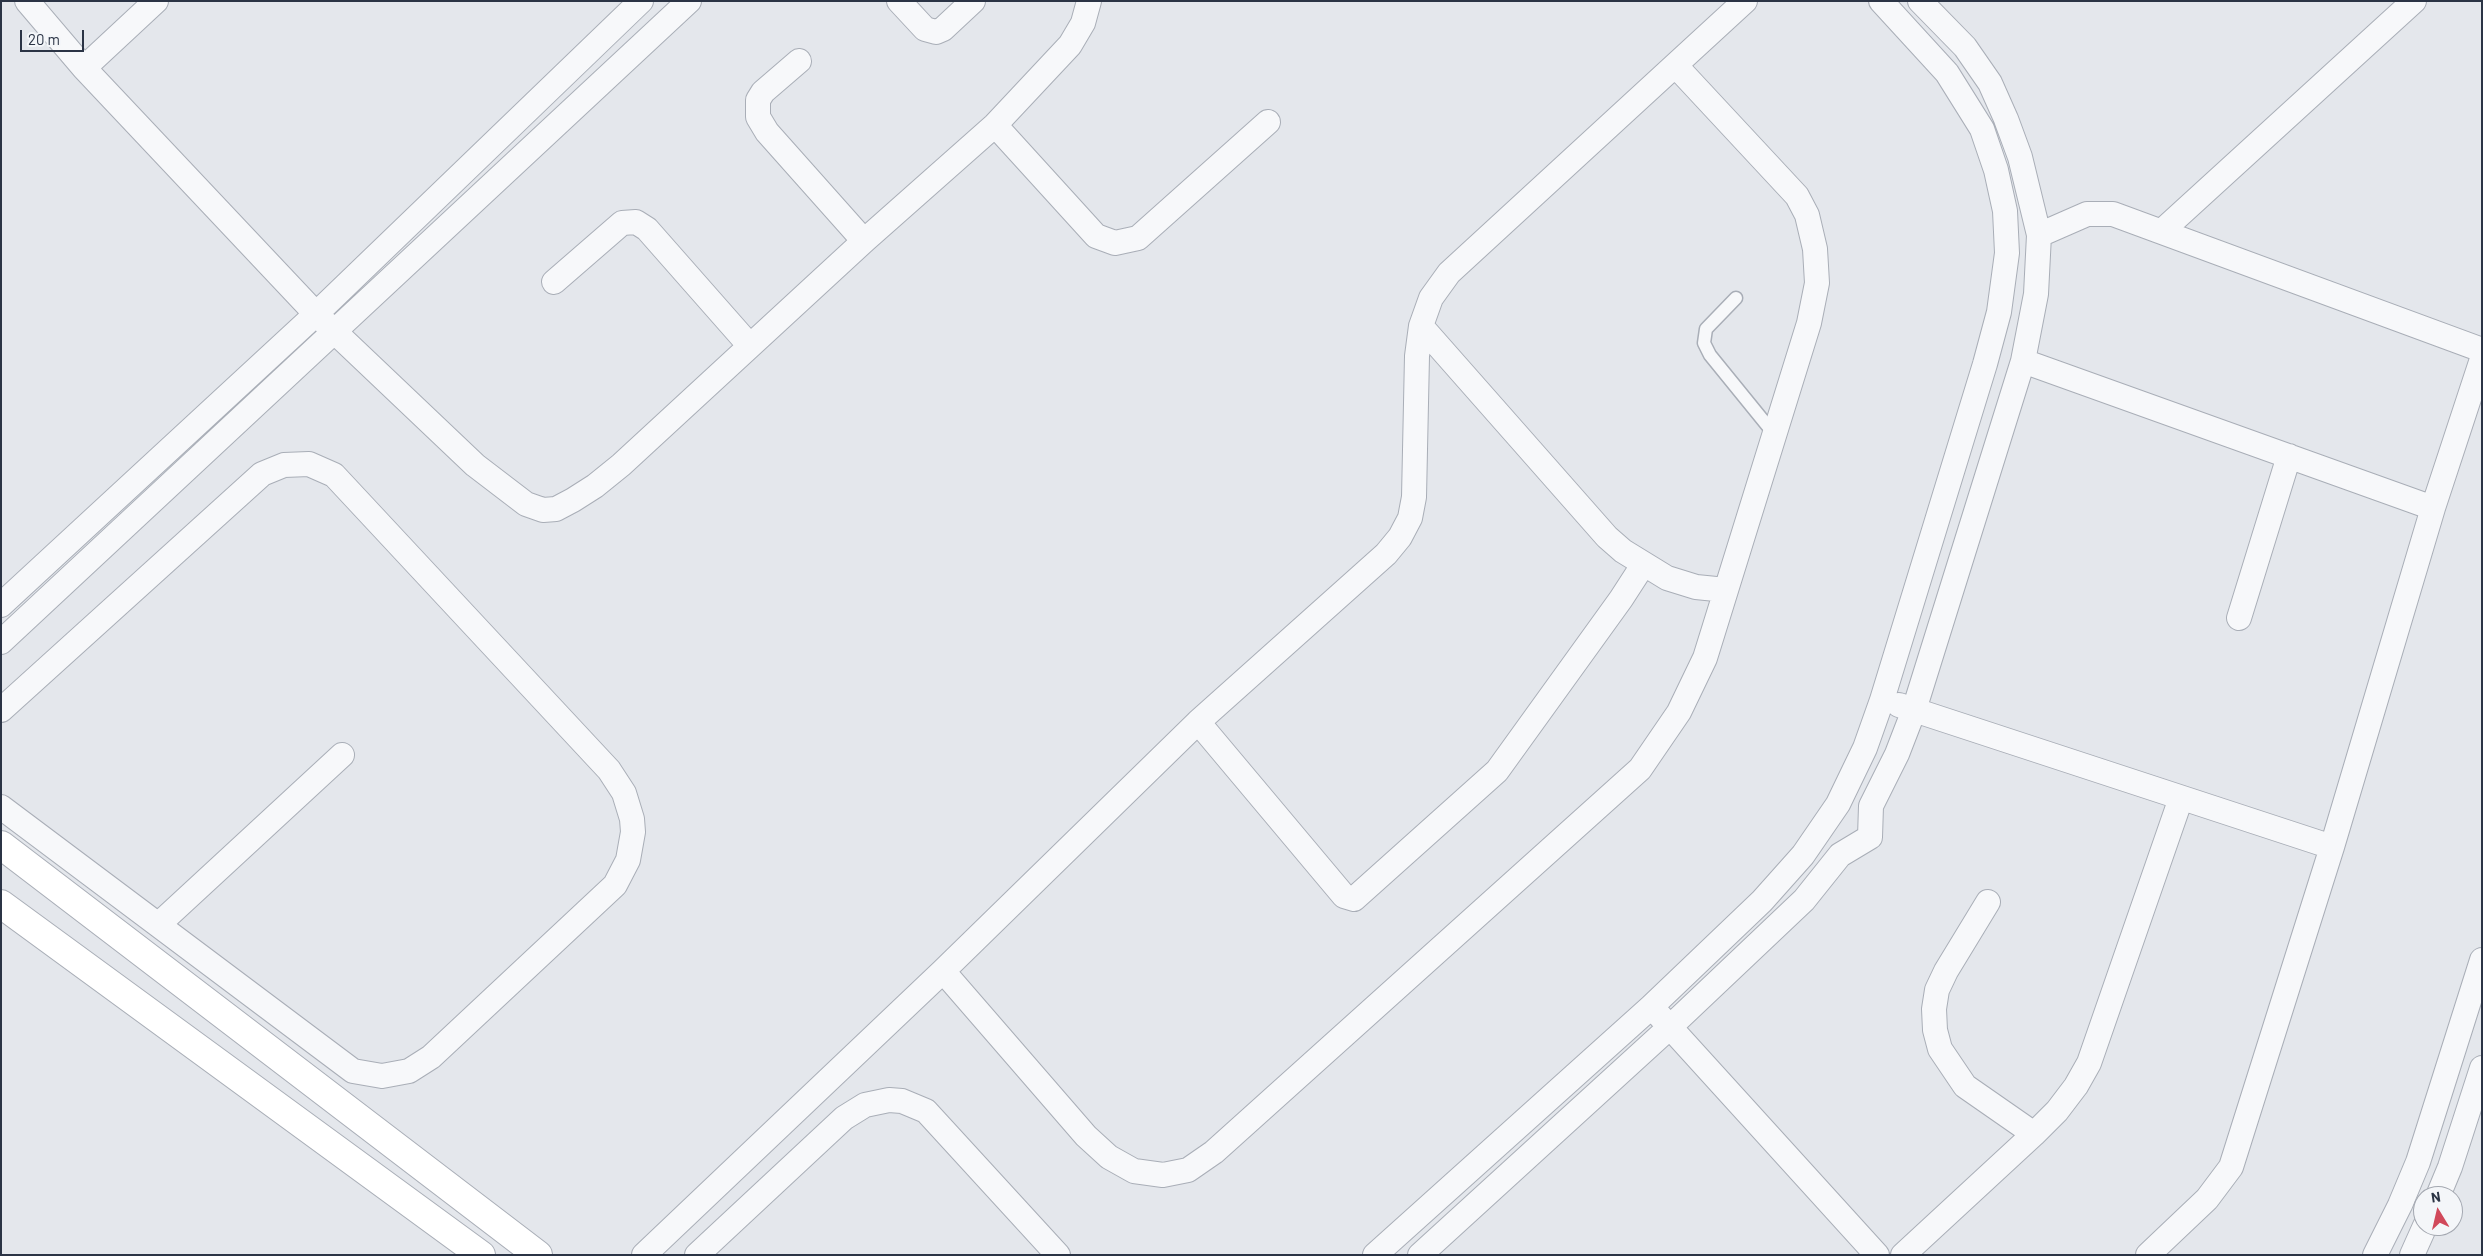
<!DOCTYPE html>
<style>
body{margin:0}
#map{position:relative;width:2483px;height:1256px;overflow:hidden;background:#e4e7ec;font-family:Barlow,sans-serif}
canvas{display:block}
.frame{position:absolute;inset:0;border:2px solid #2b3445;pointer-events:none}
.north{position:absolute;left:2413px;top:1186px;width:50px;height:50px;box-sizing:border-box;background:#f4f6f9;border:1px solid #a4a8b1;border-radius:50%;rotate:351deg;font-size:14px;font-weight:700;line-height:20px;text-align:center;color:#2b3445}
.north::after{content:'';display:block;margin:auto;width:18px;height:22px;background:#d1495b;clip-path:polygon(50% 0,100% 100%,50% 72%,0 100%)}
.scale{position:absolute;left:20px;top:30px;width:64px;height:22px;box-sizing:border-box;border:2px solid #2b3445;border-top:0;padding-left:6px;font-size:15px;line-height:18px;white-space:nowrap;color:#2b3445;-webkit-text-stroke:4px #f4f6f9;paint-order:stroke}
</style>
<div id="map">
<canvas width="2483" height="1256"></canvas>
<div class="frame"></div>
<div class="north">N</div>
<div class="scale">20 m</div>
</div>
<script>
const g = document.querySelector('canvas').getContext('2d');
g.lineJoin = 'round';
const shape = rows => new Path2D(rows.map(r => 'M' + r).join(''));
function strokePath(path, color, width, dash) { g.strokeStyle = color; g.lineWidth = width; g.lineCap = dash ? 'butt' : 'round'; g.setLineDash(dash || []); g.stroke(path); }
const lane = shape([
 [1736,298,1706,329,1704,343,1710,355,1775,435]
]);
const street = shape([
 [27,1,84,68,316,314,475,465,526,504,543,510,556,509,573,500,595,486,621,465,864,241,995,125,1070,45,1083,23,1089,1],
 [899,1,925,29,936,32,943,29,973,1],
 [799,61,763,92,758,100,758,117,767,132,864,241],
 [84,68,156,1],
 [995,125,1096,236,1115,243,1138,238,1268,122],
 [2162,231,2414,1],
 [2039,235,2087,214,2113,214,2482,350],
 [554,282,622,223,636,222,647,229,750,346],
 [1421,326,1607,537,1623,551,1667,578,1696,587,1726,590],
 [2023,361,2433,508],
 [1,605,316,314,641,1],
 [2239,618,2289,456],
 [1,642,689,1],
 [1899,705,2332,847],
 [1,710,262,474,284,465,309,464,334,475,609,770,624,793,632,819,633,832,628,860,615,885,431,1057,409,1071,382,1076,353,1071,1,807],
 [1198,722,1344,896,1354,899,1497,771,1621,599,1643,565],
 [1988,902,1946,971,1937,990,1934,1009,1935,1030,1940,1049,1965,1086,2034,1134],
 [159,924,342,755],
 [943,971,1086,1136,1109,1157,1134,1171,1163,1175,1188,1170,1214,1152,1640,769,1679,712,1705,658,1809,323,1817,283,1815,249,1807,215,1797,196,1676,66],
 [1659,1015,1877,1255],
 [2438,1196,2450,1167,2482,1068],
 [644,1255,943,971,1198,722,1386,554,1400,537,1410,518,1414,497,1417,356,1421,326,1431,298,1449,273,1745,1],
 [697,1255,844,1118,865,1105,889,1100,902,1101,926,1111,1058,1255],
 [1375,1255,1651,1007,1762,901,1803,855,1838,804,1865,748,1882,700,1985,364,1999,312,2007,253,2005,211,1996,170,1982,129,1947,73,1881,1],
 [1420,1255,1670,1027,1804,900,1840,855,1870,837,1871,806,1897,754,1914,710,2023,361,2036,294,2039,235,2020,157,2006,119,1990,83,1965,47,1920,1],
 [1903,1255,2034,1134,2057,1111,2076,1086,2089,1063,2181,798],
 [2148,1255,2207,1199,2231,1167,2332,847,2433,508,2482,359],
 [2375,1255,2400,1205,2418,1162,2482,960],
 [2412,1255,2425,1226]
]);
const secondary = shape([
 [1,845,538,1255],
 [1,904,481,1255]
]);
strokePath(lane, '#a9aeb7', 15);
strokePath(street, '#a9aeb7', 26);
strokePath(secondary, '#a9aeb7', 30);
strokePath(lane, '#f7f8fa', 12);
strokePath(street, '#f7f8fa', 24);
strokePath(secondary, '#fff', 28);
</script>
